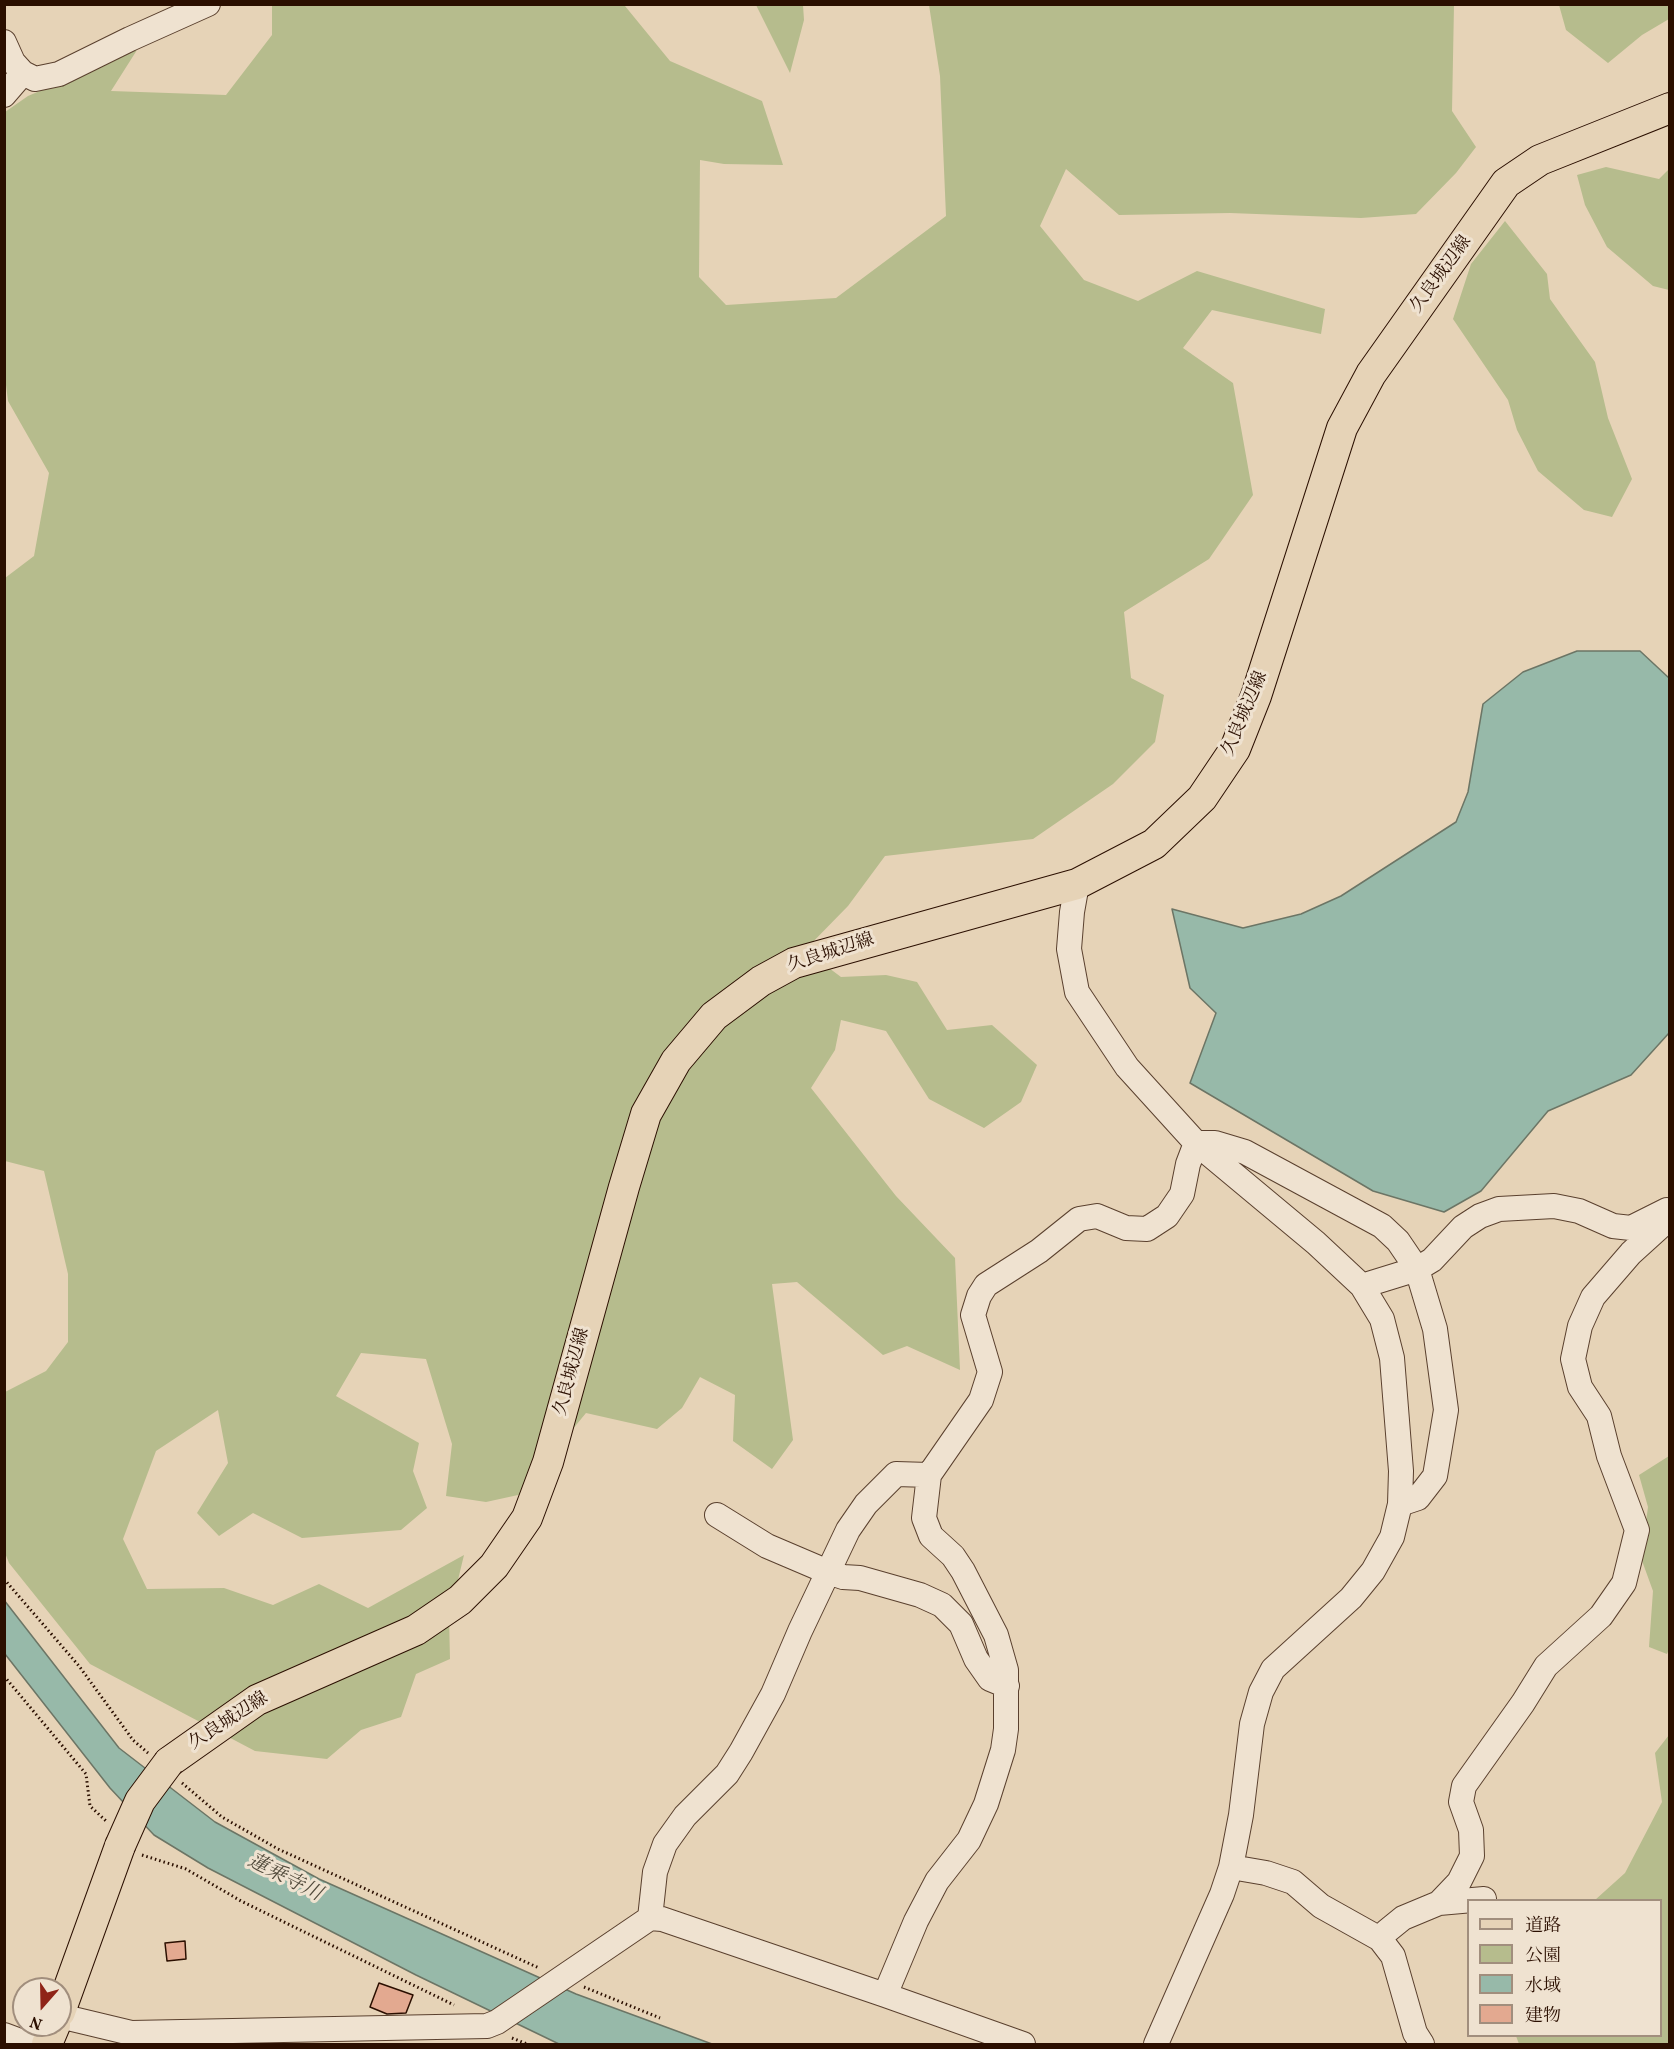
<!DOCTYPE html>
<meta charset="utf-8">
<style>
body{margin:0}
#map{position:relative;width:1674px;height:2049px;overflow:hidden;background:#e6d3b7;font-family:Vollkorn,"Noto Serif JP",serif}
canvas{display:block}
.frame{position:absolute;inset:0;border:6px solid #2b0f00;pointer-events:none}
.legend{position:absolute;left:1467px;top:1899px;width:195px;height:138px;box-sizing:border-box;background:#efe2d0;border:2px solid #a18e7d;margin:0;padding:8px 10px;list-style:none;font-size:18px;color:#2b0f00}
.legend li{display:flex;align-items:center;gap:12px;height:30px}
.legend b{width:30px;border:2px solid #a18e7d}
.north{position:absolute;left:12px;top:1977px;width:60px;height:60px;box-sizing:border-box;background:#efe2d0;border:2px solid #a18e7d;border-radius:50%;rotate:200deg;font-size:16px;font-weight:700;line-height:24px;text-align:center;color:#2b0f00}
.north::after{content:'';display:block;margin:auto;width:21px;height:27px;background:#8f2418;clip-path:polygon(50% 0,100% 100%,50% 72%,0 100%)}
</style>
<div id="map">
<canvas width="1674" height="2049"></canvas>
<div class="frame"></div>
<ul class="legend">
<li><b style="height:8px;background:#e6d3b7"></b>道路</li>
<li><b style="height:16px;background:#b6bc8d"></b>公園</li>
<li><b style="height:16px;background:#97b9a9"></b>水域</li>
<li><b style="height:16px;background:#e3a990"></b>建物</li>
</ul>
<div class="north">N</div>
</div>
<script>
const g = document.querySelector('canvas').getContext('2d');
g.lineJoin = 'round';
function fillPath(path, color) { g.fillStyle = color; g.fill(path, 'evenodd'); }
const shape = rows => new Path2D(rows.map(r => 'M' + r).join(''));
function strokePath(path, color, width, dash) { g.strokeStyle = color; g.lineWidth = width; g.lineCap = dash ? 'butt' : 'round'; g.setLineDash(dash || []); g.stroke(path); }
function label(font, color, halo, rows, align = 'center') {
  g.font = font + ' Vollkorn,"Noto Serif JP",serif'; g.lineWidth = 6; g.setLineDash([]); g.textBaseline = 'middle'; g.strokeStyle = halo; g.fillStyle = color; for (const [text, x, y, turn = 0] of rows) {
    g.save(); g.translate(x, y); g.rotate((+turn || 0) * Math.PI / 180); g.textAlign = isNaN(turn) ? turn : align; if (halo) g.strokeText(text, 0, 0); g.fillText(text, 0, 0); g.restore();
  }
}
fillPath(shape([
 [272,5,626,5,625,6,670,61,762,101,783,165,724,164,700,160,699,277,726,305,836,298,946,216,940,76,929,5,1454,5,1452,111,1476,147,1456,173,1416,214,1361,218,1230,213,1119,215,1066,169,1040,226,1084,280,1138,301,1197,271,1325,309,1321,334,1212,310,1183,348,1233,383,1253,495,1209,559,1124,612,1131,678,1164,695,1155,742,1113,784,1033,839,885,856,848,906,805,950,841,977,886,975,917,982,947,1030,992,1025,1037,1065,1021,1102,984,1128,929,1099,886,1031,841,1020,835,1050,811,1088,896,1196,955,1258,960,1370,907,1346,883,1355,797,1282,772,1284,793,1440,772,1469,733,1441,735,1395,700,1377,682,1408,657,1429,586,1413,563,1441,550,1488,486,1502,446,1496,452,1444,426,1359,361,1353,336,1396,419,1443,413,1471,427,1508,401,1530,302,1538,253,1513,219,1536,197,1513,228,1463,218,1410,156,1451,123,1539,147,1589,224,1588,273,1605,319,1584,368,1608,464,1555,449,1617,450,1659,416,1674,401,1717,361,1730,327,1759,255,1751,90,1664,9,1563,5,1553,5,1392,46,1371,68,1342,68,1274,44,1171,5,1161,5,578,34,556,49,473,8,401,5,377,5,112,28,96,137,50,111,91,226,95,272,35],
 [756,5,803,5,804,20,790,73],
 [1559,5,1669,5,1669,19,1642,35,1608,63,1566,30],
 [1606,167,1659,179,1669,169,1669,290,1653,286,1607,247,1585,205,1577,175],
 [1505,221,1547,274,1550,299,1595,362,1608,418,1632,479,1612,517,1584,510,1538,471,1517,430,1508,400,1453,319,1471,264],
 [1669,1456,1670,1647,1667,1654,1649,1647,1653,1591,1641,1558,1648,1507,1639,1475],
 [1669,1735,1669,2044,1519,2044,1516,2036,1660,2036,1660,1900,1595,1900,1625,1873,1662,1802,1655,1753]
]), '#b6bc8d');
const water = shape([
 [1577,651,1640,651,1669,678,1669,1033,1631,1075,1548,1111,1481,1191,1444,1212,1373,1191,1190,1083,1216,1013,1190,988,1172,909,1243,928,1301,914,1341,896,1456,822,1468,792,1483,704,1523,672,1577,651],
 [4,1600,119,1748,215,1822,319,1879,576,1994,712,2044,559,2044,416,1975,208,1868,154,1835,110,1788,5,1654,4,1600]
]);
fillPath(water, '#97b9a9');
strokePath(water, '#6c7565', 1.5);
const building = shape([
 [185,1941,186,1959,167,1961,165,1943,185,1941],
 [379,1983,413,1995,406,2013,387,2014,370,2007,379,1983]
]);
fillPath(building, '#e3a990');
strokePath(building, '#2b0f00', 1.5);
const minor = shape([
 [4,42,13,62,23,73,35,79,59,74,130,39,208,4],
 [4,95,23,73],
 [1077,884,1072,912,1069,949,1077,992,1127,1067,1196,1143,1316,1243,1362,1286,1382,1319,1392,1358,1401,1471,1400,1504,1392,1537,1373,1571,1351,1598,1273,1669,1261,1692,1252,1724,1241,1815,1231,1867,1222,1894,1156,2044],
 [1362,1286,1417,1269,1432,1260,1463,1227,1480,1216,1499,1209,1554,1206,1579,1211,1613,1226,1631,1228,1667,1210],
 [717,1515,767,1546,828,1572,843,1577,860,1578,920,1595,942,1605,961,1624,976,1659,990,1679,1007,1686],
 [1231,1867,1266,1873,1293,1882,1321,1906,1380,1939,1393,1956,1415,2033,1422,2044],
 [1439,1903,1459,1882,1472,1856,1471,1830,1461,1802,1464,1786,1523,1703,1546,1666,1601,1616,1624,1583,1637,1530,1609,1456,1599,1416,1580,1387,1573,1359,1580,1326,1593,1297,1631,1253,1663,1224,1670,1222],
 [650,1918,655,1872,665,1844,685,1816,727,1774,741,1752,773,1694,800,1631,848,1530,866,1504,896,1474,929,1475],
 [1380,1939,1387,1931,1403,1918,1439,1903,1484,1899],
 [885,1995,916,1921,937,1881,969,1840,986,1804,1003,1750,1006,1729,1006,1670,996,1635,963,1571,953,1556,931,1536,924,1518,929,1475,981,1400,990,1372,973,1315,979,1296,986,1285,1039,1251,1079,1219,1097,1216,1126,1228,1147,1229,1167,1216,1182,1194,1188,1164,1196,1143,1215,1143,1245,1152,1382,1226,1398,1241,1417,1269,1435,1329,1446,1410,1435,1476,1418,1498,1400,1504],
 [60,2016,131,2033,487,2026,497,2022,650,1918,662,1919,885,1995,1023,2044],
 [4,2035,28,2044]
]);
const major = shape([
 [169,1762,257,1700,416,1630,460,1600,494,1566,527,1518,548,1462,624,1187,646,1114,676,1061,714,1016,761,981,794,963,1077,884,1154,844,1202,798,1235,749,1256,696,1342,428,1371,374,1506,183,1540,160,1670,108],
 [60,2012,120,1846],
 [47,2044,55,2025]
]);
strokePath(minor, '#5a402e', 26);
strokePath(major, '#2b0f00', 32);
strokePath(shape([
 [4,1579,79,1666,133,1740,148,1753],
 [4,1676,86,1774,90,1806,106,1821],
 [182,1783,222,1817,278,1849,539,1968],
 [142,1855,186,1869,241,1901,454,2005],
 [584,1987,660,2018],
 [512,2038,527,2044]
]), '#2b0f00', 3, [1.5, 3]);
strokePath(minor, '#efe2d0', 24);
strokePath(major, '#e6d3b7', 30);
const majorBridge = shape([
 [120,1846,140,1801,169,1762]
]);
strokePath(majorBridge, '#2b0f00', 32, []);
strokePath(majorBridge, '#e6d3b7', 30);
label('18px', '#2b0f00', '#efe2d0', [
 ["久良城辺線",1442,275,-54],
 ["久良城辺線",1246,714,-67],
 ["久良城辺線",831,954,-18],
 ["久良城辺線",573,1372,-75],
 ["久良城辺線",229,1722,-33]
]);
label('italic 20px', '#514a3b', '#efe2d0', [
 ["蓮乗寺川",284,1879,27]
]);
</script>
